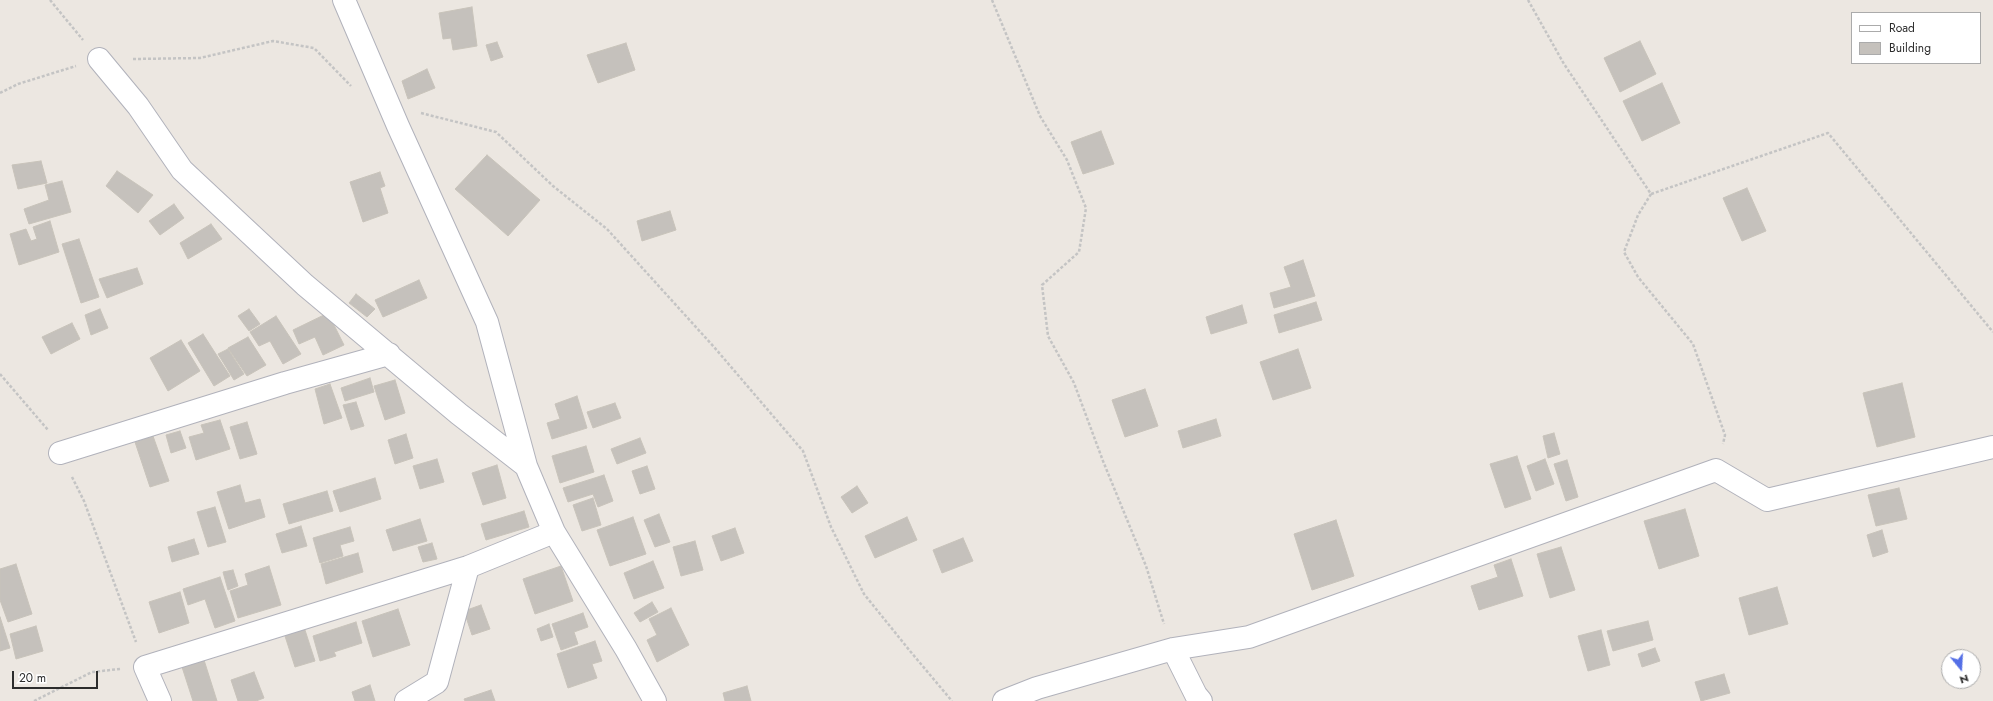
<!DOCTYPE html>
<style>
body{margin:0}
#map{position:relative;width:1993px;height:701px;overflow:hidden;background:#ece7e1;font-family:Jost,sans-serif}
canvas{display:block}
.legend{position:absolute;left:1851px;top:12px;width:130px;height:52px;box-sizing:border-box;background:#fff;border:1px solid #ababab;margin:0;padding:5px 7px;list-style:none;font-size:12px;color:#2c2c2c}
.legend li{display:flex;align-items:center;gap:8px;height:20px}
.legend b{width:20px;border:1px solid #ababab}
.north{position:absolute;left:1941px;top:649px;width:40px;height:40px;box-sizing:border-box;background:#fff;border:1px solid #ababab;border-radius:50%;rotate:162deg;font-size:11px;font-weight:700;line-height:16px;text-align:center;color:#2c2c2c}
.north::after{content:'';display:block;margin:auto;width:14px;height:18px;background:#546fe6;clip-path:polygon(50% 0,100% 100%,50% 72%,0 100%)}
.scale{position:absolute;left:12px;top:671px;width:86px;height:18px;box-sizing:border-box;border:2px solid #2c2c2c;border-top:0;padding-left:5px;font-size:12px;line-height:14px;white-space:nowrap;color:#2c2c2c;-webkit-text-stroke:3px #fff;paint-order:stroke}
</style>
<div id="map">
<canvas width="1993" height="701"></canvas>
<ul class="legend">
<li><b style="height:5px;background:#fff"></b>Road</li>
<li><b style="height:11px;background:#c5c1bc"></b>Building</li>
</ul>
<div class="north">N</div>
<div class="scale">20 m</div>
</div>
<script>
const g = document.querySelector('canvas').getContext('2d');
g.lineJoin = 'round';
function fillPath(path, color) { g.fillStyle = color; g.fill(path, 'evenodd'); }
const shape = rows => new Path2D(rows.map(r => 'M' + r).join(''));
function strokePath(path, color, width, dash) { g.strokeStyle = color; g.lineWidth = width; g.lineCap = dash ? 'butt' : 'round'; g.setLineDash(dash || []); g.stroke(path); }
const building = shape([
 [472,7,477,46,453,50,451,38,443,39,439,13,472,7],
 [1640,41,1656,74,1620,92,1604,58,1640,41],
 [497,42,503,57,491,61,486,45,497,42],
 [626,43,635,70,598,83,587,55,626,43],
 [427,69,435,88,408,99,402,81,427,69],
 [1662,83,1680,123,1642,141,1623,101,1662,83],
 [1101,131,1114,164,1083,174,1071,142,1101,131],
 [487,155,540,200,508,236,455,189,487,155],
 [41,161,47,183,18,189,12,165,41,161],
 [117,171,153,195,138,213,106,186,117,171],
 [380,172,385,186,380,188,388,213,363,222,350,182,380,172],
 [62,181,71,212,29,224,24,209,49,200,45,185,62,181],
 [1747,188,1766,231,1742,241,1723,198,1747,188],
 [174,204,184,218,160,235,149,221,174,204],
 [670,211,676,230,642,241,637,221,670,211],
 [50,221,59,252,19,265,10,234,26,229,31,241,37,239,33,227,50,221],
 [211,224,222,239,188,259,180,243,211,224],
 [79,239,99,297,81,303,62,244,79,239],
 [1303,260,1315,296,1274,308,1270,293,1291,287,1284,267,1303,260],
 [137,268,143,284,107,298,99,279,137,268],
 [419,280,427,298,383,317,375,300,419,280],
 [356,294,375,309,367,317,349,303,356,294],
 [1316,302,1322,320,1279,333,1274,315,1316,302],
 [1242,305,1247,323,1211,334,1206,317,1242,305],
 [100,309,108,328,91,335,85,315,100,309],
 [249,309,260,324,249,331,238,316,249,309],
 [328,313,344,345,323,355,315,337,299,344,293,330,328,313],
 [276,316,301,354,283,364,270,341,259,346,250,332,276,316],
 [72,323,80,339,51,354,42,337,72,323],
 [203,334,230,376,214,386,188,343,203,334],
 [248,337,266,365,247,376,228,348,248,337],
 [181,340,200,371,168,391,150,358,181,340],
 [228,349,244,374,234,380,218,354,228,349],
 [1298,349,1311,388,1273,400,1260,362,1298,349],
 [370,378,374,392,345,401,341,388,370,378],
 [395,380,405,413,385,420,374,386,395,380],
 [1902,383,1915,437,1877,447,1863,393,1902,383],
 [330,384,342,418,324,424,315,389,330,384],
 [1145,389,1158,426,1125,437,1112,400,1145,389],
 [577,396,587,428,552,439,547,423,560,419,555,404,577,396],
 [356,402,364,426,351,430,343,405,356,402],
 [615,403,621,418,593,428,587,412,615,403],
 [1216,419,1221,436,1183,448,1178,431,1216,419],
 [220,420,230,449,196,460,189,437,204,433,201,425,220,420],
 [247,422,257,454,240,459,230,427,247,422],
 [180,431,186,448,171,453,166,435,180,431],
 [1554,433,1560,454,1548,458,1543,436,1554,433],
 [406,434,413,458,395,464,388,440,406,434],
 [153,436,169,481,150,487,135,442,153,436],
 [640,438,646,453,617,464,611,449,640,438],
 [586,446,594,472,560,483,552,456,586,446],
 [1517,456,1531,499,1505,508,1490,464,1517,456],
 [437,459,444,482,420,489,413,466,437,459],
 [1545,459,1554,484,1536,491,1527,466,1545,459],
 [1567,460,1578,497,1566,501,1554,464,1567,460],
 [497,465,506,498,483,505,472,473,497,465],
 [647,466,655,489,640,494,632,471,647,466],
 [604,475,613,501,598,507,593,494,568,502,563,488,604,475],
 [375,478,381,499,340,512,333,491,375,478],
 [240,485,245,503,260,499,265,517,229,529,217,492,240,485],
 [857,486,868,503,852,513,841,497,857,486],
 [1899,488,1907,519,1876,526,1868,495,1899,488],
 [327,491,333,511,289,524,283,504,327,491],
 [593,498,601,525,582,531,573,505,593,498],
 [215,507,226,542,208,547,197,512,215,507],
 [1685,509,1699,556,1659,569,1644,521,1685,509],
 [524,511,529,527,486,540,481,524,524,511],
 [659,514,670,542,655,547,644,520,659,514],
 [633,517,646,554,610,566,597,530,633,517],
 [907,517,917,540,875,558,865,536,907,517],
 [420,519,427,541,393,551,386,530,420,519],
 [1336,520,1354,576,1312,590,1294,534,1336,520],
 [301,526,307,546,282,553,276,534,301,526],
 [350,527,354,541,340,545,343,556,320,563,313,538,350,527],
 [735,528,744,553,721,561,712,536,735,528],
 [1882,530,1888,552,1873,557,1867,535,1882,530],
 [963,538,973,561,942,573,933,550,963,538],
 [194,539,199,554,172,562,168,547,194,539],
 [695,541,703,570,681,576,673,547,695,541],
 [432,543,437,559,423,562,418,547,432,543],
 [1561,547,1575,590,1550,598,1537,554,1561,547],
 [358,553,363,572,326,584,321,564,358,553],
 [1511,559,1523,596,1479,610,1471,586,1498,577,1494,565,1511,559],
 [653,561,664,588,634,599,624,573,653,561],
 [16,564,32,614,8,622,0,600,0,569,16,564],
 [269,566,281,605,238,618,230,591,248,585,245,574,269,566],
 [561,566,573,601,535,614,523,579,561,566],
 [233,570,238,586,228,590,223,572,233,570],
 [220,577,235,621,215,628,205,599,188,605,183,589,220,577],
 [1777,587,1788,624,1749,635,1739,598,1777,587],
 [180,592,189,623,159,633,149,602,180,592],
 [652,602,658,612,640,622,634,613,652,602],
 [481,605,490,629,472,635,464,611,481,605],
 [671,608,689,645,657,662,647,640,657,635,649,619,671,608],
 [398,609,410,645,373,657,362,621,398,609],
 [583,613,588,627,574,632,578,644,561,650,552,624,583,613],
 [0,617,10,648,0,651,0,617],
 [1648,621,1653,640,1613,651,1607,631,1648,621],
 [356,622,362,643,334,652,336,656,320,661,313,636,356,622],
 [549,624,553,637,541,641,537,629,549,624],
 [36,626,43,651,16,659,10,634,36,626],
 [304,627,315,661,295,667,284,633,304,627],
 [1601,630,1610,665,1588,671,1578,636,1601,630],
 [595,641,602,661,592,664,597,678,568,688,557,654,595,641],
 [1655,648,1660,661,1642,667,1638,654,1655,648],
 [204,660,217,701,193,701,182,667,204,660],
 [254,672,264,698,256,701,238,701,231,680,254,672],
 [1724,674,1730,693,1701,701,1695,682,1724,674],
 [370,685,375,701,355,701,352,692,370,685],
 [747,686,751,701,725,701,723,693,747,686],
 [491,690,495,701,465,701,464,699,491,690]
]);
fillPath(building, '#c5c1bc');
strokePath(building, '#c8c3ba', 1);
const street = shape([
 [344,0,398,126,487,322,526,466,554,532,626,649,655,701],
 [99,59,138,106,182,170,305,285,459,414,526,466],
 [60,453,285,383,389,354],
 [1173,649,1196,695,1201,701],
 [160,701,145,667,468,567,554,532],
 [406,701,437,682,468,567],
 [1004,701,1037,688,1173,649,1249,637,1716,470,1767,500,1993,447]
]);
strokePath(street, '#b1b2bb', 24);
strokePath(shape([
 [50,0,83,40],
 [992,0,1040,116,1067,160,1086,208,1079,252,1042,285,1048,336,1074,383,1103,461,1146,566,1164,624],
 [1528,0,1564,64,1651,194,1828,133,1993,332],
 [133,59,200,58,273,41,314,48,351,86],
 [0,93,18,84,76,66],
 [421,113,496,132,553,186,607,229,714,347,803,451,831,527,864,594,910,651,952,701],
 [1651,194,1638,215,1624,252,1638,277,1693,344,1725,435,1723,444],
 [0,374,48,430],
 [72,477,84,501,136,642],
 [34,701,92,672,120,669]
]), '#c4c4c4', 2.5, [3, 2]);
strokePath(street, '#fff', 22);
</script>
